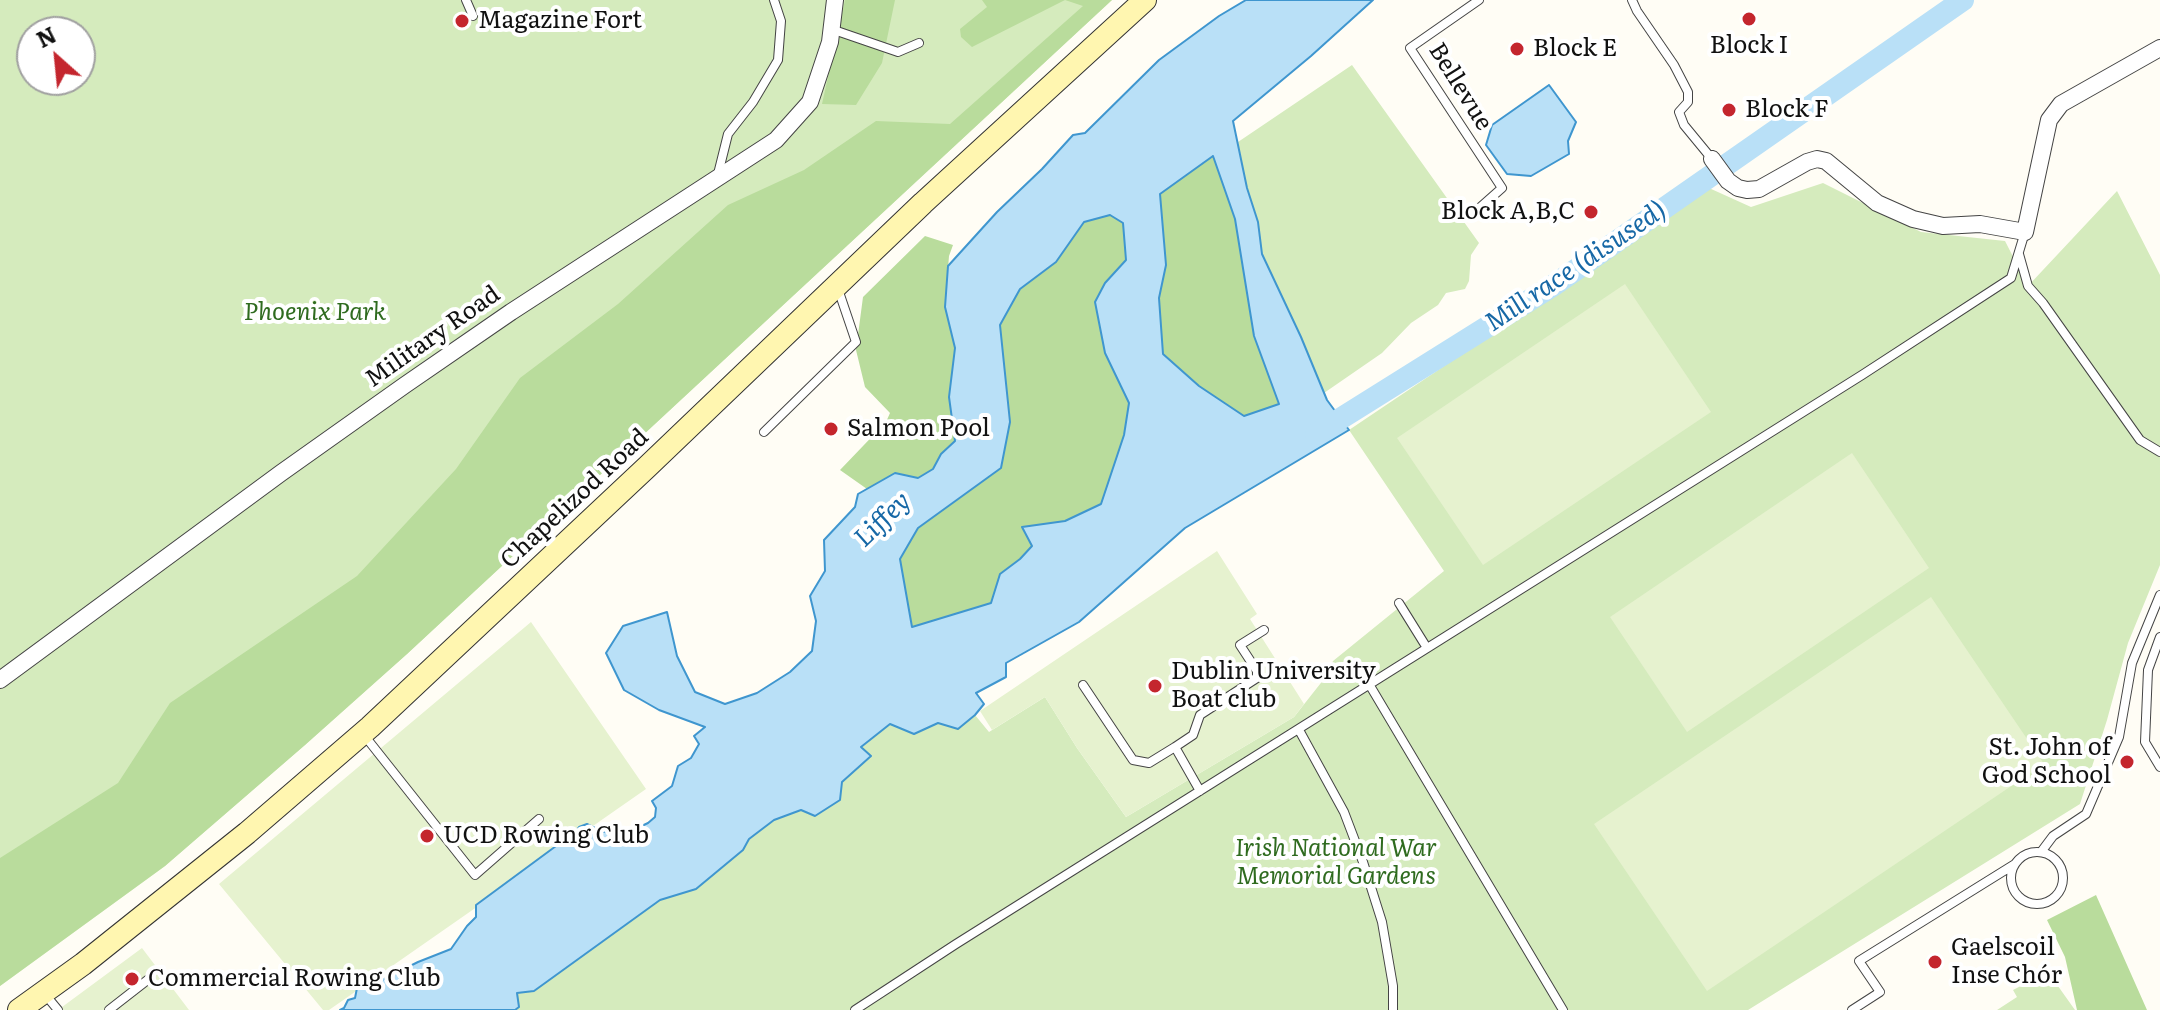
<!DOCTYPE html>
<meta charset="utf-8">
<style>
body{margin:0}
#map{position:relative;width:2160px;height:1010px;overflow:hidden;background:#fffdf5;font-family:Literata,serif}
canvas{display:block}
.north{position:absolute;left:16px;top:16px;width:80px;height:80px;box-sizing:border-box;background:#fff;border:2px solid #a0a0a0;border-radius:50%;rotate:333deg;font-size:22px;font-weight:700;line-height:32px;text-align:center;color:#111}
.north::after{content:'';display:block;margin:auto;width:28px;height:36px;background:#c4262e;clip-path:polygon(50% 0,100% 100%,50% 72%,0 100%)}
</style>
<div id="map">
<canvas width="2160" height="1010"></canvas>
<div class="north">N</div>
</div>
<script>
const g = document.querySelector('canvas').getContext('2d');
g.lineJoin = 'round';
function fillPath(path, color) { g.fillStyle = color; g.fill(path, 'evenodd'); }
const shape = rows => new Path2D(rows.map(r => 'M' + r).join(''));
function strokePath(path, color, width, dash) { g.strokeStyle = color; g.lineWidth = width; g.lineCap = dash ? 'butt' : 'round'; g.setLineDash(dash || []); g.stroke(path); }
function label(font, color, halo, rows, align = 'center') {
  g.font = font + ' Literata,serif'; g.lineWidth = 8; g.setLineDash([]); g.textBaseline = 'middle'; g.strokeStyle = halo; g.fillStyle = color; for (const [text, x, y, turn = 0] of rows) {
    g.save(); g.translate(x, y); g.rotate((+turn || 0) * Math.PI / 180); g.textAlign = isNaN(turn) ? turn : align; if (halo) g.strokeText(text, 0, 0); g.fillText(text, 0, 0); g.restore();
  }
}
fillPath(shape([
 [0,0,1112,0,407,654,305,745,165,866,0,986],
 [32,32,80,32,80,80,32,80],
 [1352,65,1479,243,1471,255,1469,281,1465,289,1446,293,1438,305,1411,323,1382,353,1324,393,1262,254,1258,222,1247,188,1238,142],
 [1823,183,1921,232,2005,241,2028,286,2117,191,2160,275,2160,565,2128,643,2107,720,2080,804,1748,1010,515,1010,519,1007,517,993,534,991,660,900,696,889,743,850,749,839,774,820,802,810,842,782,871,756,861,748,890,724,914,734,938,723,958,729,975,715,989,732,1045,697,1077,748,1126,817,1294,717,1324,679,1333,661,1444,571,1349,430,1709,188,1751,207],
 [2048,972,2075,1010,1997,1010,2017,997,2013,990]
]), '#d5ebbd');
fillPath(shape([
 [845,0,895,0,882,63,856,105,822,104],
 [982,0,1112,0,407,654,305,745,165,866,0,986,0,858,118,783,170,703,357,576,456,469,520,378,618,304,728,205,804,170,876,121,950,124,1083,6,1065,0,972,47,961,37,960,29,987,7],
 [1213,155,1235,219,1254,336,1279,405,1244,416,1199,386,1163,354,1159,298,1166,265,1160,194],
 [1110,215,1123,223,1126,261,1105,283,1105,353,1129,403,1124,435,1101,504,1065,521,1023,527,1032,546,1020,559,1000,574,991,603,912,627,900,559,918,528,1001,468,1010,422,1000,326,1020,289,1056,262,1084,222],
 [925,236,953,245,949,256,945,307,955,348,949,397,955,441,941,454,933,469,917,478,893,474,867,489,840,470,886,422,890,413,865,387,856,350,863,297],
 [2096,895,2147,1010,2077,1010,2065,957,2047,920]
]), '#b9dc9c');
fillPath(shape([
 [1625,284,1711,412,1483,565,1397,438],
 [1852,453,1929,568,1687,732,1610,617],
 [1217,551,1257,614,1250,619,1304,704,1294,717,1126,817,1077,748,1045,697,992,730,980,711],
 [1931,597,2044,764,1707,991,1594,824],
 [531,622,646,789,329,1010,323,1010,219,884],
 [142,948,189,1010,58,1010]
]), '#e6f2cf');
const water = shape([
 [1246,0,1373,0,1311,56,1233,121,1247,188,1258,222,1262,254,1301,337,1327,400,1349,430,1185,528,1079,622,1006,663,1006,677,976,693,984,704,975,715,958,729,938,723,914,734,890,724,861,747,871,756,842,782,840,800,815,816,801,810,774,820,749,839,743,850,696,889,660,900,534,991,517,993,519,1007,515,1010,340,1010,344,1008,348,1000,355,998,357,988,376,983,418,962,451,949,467,926,476,917,476,905,575,832,579,827,587,824,603,832,619,828,631,831,648,823,655,817,656,808,652,801,672,786,678,766,691,758,699,744,694,736,705,727,659,710,624,690,606,653,623,626,667,612,677,656,695,692,725,704,757,693,790,672,812,651,816,621,810,596,825,571,824,540,855,507,858,494,895,473,918,478,933,469,941,454,955,441,949,397,955,348,945,307,948,266,997,212,1042,169,1073,135,1085,133,1159,60,1219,16,1246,0],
 [1213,156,1235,219,1254,336,1279,404,1244,416,1199,386,1163,354,1159,298,1166,265,1160,194,1213,156],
 [1110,215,1123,223,1126,260,1105,283,1095,302,1105,353,1129,403,1124,435,1101,504,1065,521,1022,527,1032,546,1020,559,1000,574,991,603,912,627,900,559,918,528,1001,468,1010,422,1000,325,1020,289,1056,262,1084,222,1110,215],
 [1549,85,1576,122,1568,141,1569,154,1531,176,1507,174,1486,145,1492,125,1549,85]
]);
fillPath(water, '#b9e0f7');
strokePath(water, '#3f96cf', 2);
strokePath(shape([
 [1316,434,1554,285,1963,0]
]), '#b9e0f7', 22);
const service = shape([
 [466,0,473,16],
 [1632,0,1637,11,1674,65,1688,92,1688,102,1679,112,1684,125,1712,159],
 [831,29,898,52,919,43],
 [718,174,728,134,753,102,778,60,781,21,774,0],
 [1476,211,1502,188,1410,48,1479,0],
 [2019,254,2028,286,2043,303,2140,440,2160,452],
 [764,432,856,342,837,286],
 [1399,603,1427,648],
 [2160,637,2148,670,2145,742,2160,767],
 [1369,684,1563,1010],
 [1083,685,1133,760,1149,763,1175,747],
 [1299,730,1344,812,1363,862,1382,922,1393,986,1393,1010],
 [364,735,475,875,539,819],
 [1200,791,1175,747,1193,735,1200,715,1257,678,1257,671,1240,645,1264,630],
 [2041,852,2053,836,2086,814,2119,737,2132,663,2160,595],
 '2011 878a26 26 0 1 1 52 0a26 26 0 1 1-52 0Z',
 [44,993,58,1010],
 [109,1010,150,978],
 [855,1010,956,944,1862,375,2011,278,2025,232],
 [1852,1010,1880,992,1859,961,2015,864]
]);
const minor = shape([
 [1712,159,1728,181,1738,188,1747,190,1759,189,1807,162,1817,159,1826,161,1877,203,1913,219,1943,226,1980,224,2025,232,2049,120,2061,104,2160,48],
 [0,680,281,473,405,385,511,312,776,140,810,102,830,42,835,0]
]);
const secondary = shape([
 [19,1010,83,964,247,833,370,727,647,467,923,203,1145,0]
]);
strokePath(service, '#444', 10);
strokePath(minor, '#444', 18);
strokePath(secondary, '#333', 24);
strokePath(service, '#fff', 8);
strokePath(minor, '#fff', 16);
strokePath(secondary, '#fff6b0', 22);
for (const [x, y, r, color] of [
 [1749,19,8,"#c4262e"],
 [462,21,8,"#c4262e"],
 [1517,49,8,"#c4262e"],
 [1729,110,8,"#c4262e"],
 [1591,212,8,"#c4262e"],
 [831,429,8,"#c4262e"],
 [1155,686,8,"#c4262e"],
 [2127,762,8,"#c4262e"],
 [427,836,8,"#c4262e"],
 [1935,962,8,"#c4262e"],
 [132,979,8,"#c4262e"]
]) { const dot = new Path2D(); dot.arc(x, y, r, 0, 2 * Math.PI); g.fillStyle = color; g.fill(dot); strokePath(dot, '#fff', 3); }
label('24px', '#111', '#fff', [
 ["Magazine Fort",478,21],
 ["Block I",1749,46,"center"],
 ["Block E",1533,49],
 ["Block F",1745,110],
 ["Block A,B,C",1575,212,"right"],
 ["Salmon Pool",847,429],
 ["Dublin University",1171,672],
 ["Boat club",1171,700],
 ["St. John of",2111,748,"right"],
 ["God School",2111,776,"right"],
 ["UCD Rowing Club",443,836],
 ["Gaelscoil",1951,948],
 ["Inse Chór",1951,976],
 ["Commercial Rowing Club",148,979]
], 'left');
label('24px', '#111', '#fff', [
 ["Bellevue",1460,87,58],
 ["Military Road",433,337,-35],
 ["Chapelizod Road",575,499,-43]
]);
label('italic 24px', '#2f6b1f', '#fff', [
 ["Phoenix Park",315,313],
 ["Irish National War",1336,849],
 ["Memorial Gardens",1336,877]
]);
label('italic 26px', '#1768a6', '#fff', [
 ["Mill race (disused)",1576,267,-34],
 ["Liffey",883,520,-44]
]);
</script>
